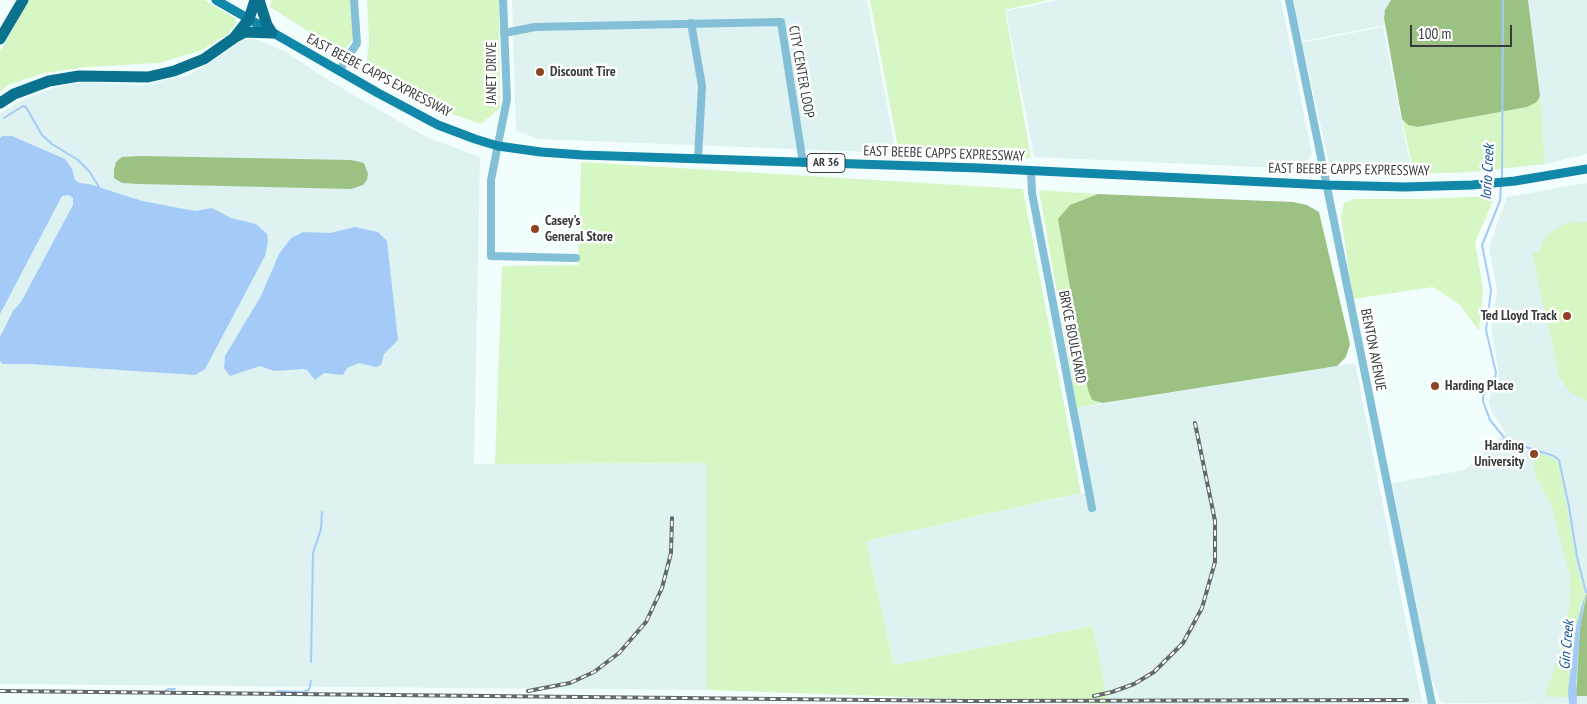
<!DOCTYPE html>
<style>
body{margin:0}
#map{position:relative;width:1587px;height:704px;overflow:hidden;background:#f2fdfd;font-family:"PT Sans Narrow",sans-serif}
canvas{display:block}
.scale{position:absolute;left:1410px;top:25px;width:102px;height:22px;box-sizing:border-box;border:2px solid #383c3c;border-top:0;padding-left:6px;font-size:15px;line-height:18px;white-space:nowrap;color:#383c3c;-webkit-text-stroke:4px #fff;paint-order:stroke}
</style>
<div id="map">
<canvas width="1587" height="704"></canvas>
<div class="scale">100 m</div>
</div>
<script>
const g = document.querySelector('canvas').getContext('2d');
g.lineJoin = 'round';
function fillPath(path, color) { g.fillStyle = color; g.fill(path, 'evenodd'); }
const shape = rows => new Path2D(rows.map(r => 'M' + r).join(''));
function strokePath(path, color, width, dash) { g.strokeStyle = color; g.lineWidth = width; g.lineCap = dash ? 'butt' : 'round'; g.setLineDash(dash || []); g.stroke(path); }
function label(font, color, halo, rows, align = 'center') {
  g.font = font + ' "PT Sans Narrow",sans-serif'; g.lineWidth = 5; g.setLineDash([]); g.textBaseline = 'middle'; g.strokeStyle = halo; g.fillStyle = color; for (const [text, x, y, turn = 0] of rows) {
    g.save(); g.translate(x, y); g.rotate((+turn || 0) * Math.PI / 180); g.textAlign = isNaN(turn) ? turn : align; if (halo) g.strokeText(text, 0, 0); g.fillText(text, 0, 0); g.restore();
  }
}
fillPath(shape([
 [512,0,867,0,896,153,538,139,516,131],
 [1058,0,1281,0,1312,154,1303,169,1034,157,1006,11],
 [1294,0,1391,0,1384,13,1385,25,1302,41],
 [1528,0,1587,0,1587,154,1545,164,1540,96],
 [1383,27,1412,173,1339,172,1329,162,1302,43],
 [256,39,286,52,333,83,426,137,480,157,474,464,707,463,707,690,0,684,0,113,25,99,53,88,82,82,142,85,189,75,228,51,240,40],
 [1587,183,1587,704,1446,703,1440,701,1430,674,1392,483,1465,470,1506,433,1493,414,1489,403,1490,394,1498,383,1499,373,1491,329,1497,289,1489,247,1507,197],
 [1355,363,1422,703,1108,704,1093,626,894,665,866,541,1092,491,1077,408]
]), '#def2f1');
fillPath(shape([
 [29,0,204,0,235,18,236,23,229,33,200,51,159,63,88,67,44,73,8,85,0,92,0,52],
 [271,0,350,0,353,39,342,53,270,7],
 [367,0,499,0,500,108,481,124,441,110,366,66,369,42],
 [870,0,1048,0,1005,10,1031,158,899,153],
 [1540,96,1545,164,1472,172,1414,174,1402,119,1405,123,1418,127,1527,107,1538,100],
 [581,162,1023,189,1081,493,866,541,894,665,1093,626,1108,704,707,690,707,463,495,464,502,266,578,265],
 [1039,190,1098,194,1070,205,1092,400,1103,403,1077,408],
 [1492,196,1493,201,1475,242,1483,289,1479,331,1459,304,1433,287,1353,299,1341,217,1344,203,1354,199,1423,199],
 [1587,222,1587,401,1571,393,1560,378,1532,254,1539,252,1543,242,1549,233,1567,223],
 [1540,453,1553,458,1557,461,1560,468,1578,570,1585,591,1576,627,1568,697,1545,696,1561,648,1570,605,1570,575,1552,508,1535,474,1534,459,1536,455]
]), '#d6f7c3');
fillPath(shape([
 [1391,0,1528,0,1540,96,1538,100,1535,103,1527,107,1418,127,1408,125,1402,119,1384,18,1385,10],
 [141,156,351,160,364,163,368,174,367,180,363,185,351,189,140,184,122,183,114,178,114,170,116,162,122,157],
 [1098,194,1293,202,1307,205,1319,212,1350,344,1346,357,1337,366,1103,403,1092,400,1088,390,1058,219,1070,205],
 [1587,592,1587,696,1576,696,1580,627]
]), '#9cc283');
fillPath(shape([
 [2,136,12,136,65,159,72,169,75,180,80,183,89,184,142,201,195,211,212,208,231,218,256,224,267,234,268,241,265,256,205,369,195,375,30,364,3,364,0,361,0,337,13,311,21,302,73,205,73,198,69,195,62,196,0,314,0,138],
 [355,227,378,232,387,241,398,340,384,354,381,365,376,367,359,363,347,368,343,375,324,373,315,380,307,370,304,369,274,371,260,366,230,376,224,368,225,356,261,296,279,254,291,238,303,232,330,233],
 [1586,592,1580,627,1576,684,1577,704,1569,704,1568,691,1576,626]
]), '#a4caf8');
strokePath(shape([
 [4,118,23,106,26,107,42,135,52,144,78,160,89,171,99,187],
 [1502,180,1503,0],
 [1501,185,1500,201,1482,245,1491,290,1486,330,1496,373,1495,377,1483,396,1483,401,1490,420,1507,441,1554,456,1559,460,1569,507,1577,557,1586,592],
 [311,662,313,553,321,529,322,512],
 [165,691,169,689,175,689],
 [277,691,303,692,309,690,311,681]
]), '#a4caf8', 2);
strokePath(shape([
 [503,0,507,99,491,180,491,256,576,258],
 [1289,0,1432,704],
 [691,23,702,86,698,159],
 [504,33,535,27,781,22,803,163],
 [339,71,357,43,354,0],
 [1031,171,1032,193,1092,508]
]), '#83bfd6', 8);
strokePath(shape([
 [216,0,378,93,438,125,475,139,498,146,541,152,582,155,979,168,1327,185,1404,187,1472,185,1515,181,1587,169]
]), '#1188a9', 9);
strokePath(shape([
 [259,0,267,25,272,33],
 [235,37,245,32,272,33],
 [0,39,23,0],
 [0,103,14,94,49,81,79,76,148,77,174,71,204,59,234,38,249,19,255,0]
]), '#0a718e', 11);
const rail = shape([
 [0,691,971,701,1407,700],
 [528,691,570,683,594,672,619,653,646,622,662,588,671,553,672,518],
 [1094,696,1112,692,1134,684,1154,672,1183,643,1202,608,1215,562,1215,521,1195,423]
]);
strokePath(rail, '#636868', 4);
strokePath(rail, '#fff', 2, [5.5]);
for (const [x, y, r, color] of [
 [540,72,5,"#8c4423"],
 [535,229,5,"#8c4423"],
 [1567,316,5,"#8c4423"],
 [1435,386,5,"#8c4423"],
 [1534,454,5,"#8c4423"]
]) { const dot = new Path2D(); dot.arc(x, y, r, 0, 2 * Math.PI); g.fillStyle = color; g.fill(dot); strokePath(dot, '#fff', 2); }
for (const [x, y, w] of [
 [826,163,38]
]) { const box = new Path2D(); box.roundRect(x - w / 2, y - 9.5, w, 19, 4); g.fillStyle = '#fff'; g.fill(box); strokePath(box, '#383c3c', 1); }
label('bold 12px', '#383c3c', null, [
 ["AR 36",826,163]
]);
label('bold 14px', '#383c3c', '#fff', [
 ["Discount Tire",550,72],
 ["Casey's",545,221],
 ["General Store",545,237],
 ["Ted Lloyd Track",1557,316,"right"],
 ["Harding Place",1445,386],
 ["Harding",1524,446,"right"],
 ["University",1524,462,"right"]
], 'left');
label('14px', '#383c3c', '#fff', [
 ["CITY CENTER LOOP",801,72,80],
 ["JANET DRIVE",492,73,-90],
 ["EAST BEEBE CAPPS EXPRESSWAY",379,76,28],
 ["EAST BEEBE CAPPS EXPRESSWAY",944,154,2],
 ["EAST BEEBE CAPPS EXPRESSWAY",1349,170,1],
 ["BRYCE BOULEVARD",1072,337,79],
 ["BENTON AVENUE",1373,350,79]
]);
label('italic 15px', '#105294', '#fff', [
 ["Iorio Creek",1488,172,-87],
 ["Gin Creek",1567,645,-85]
]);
</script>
